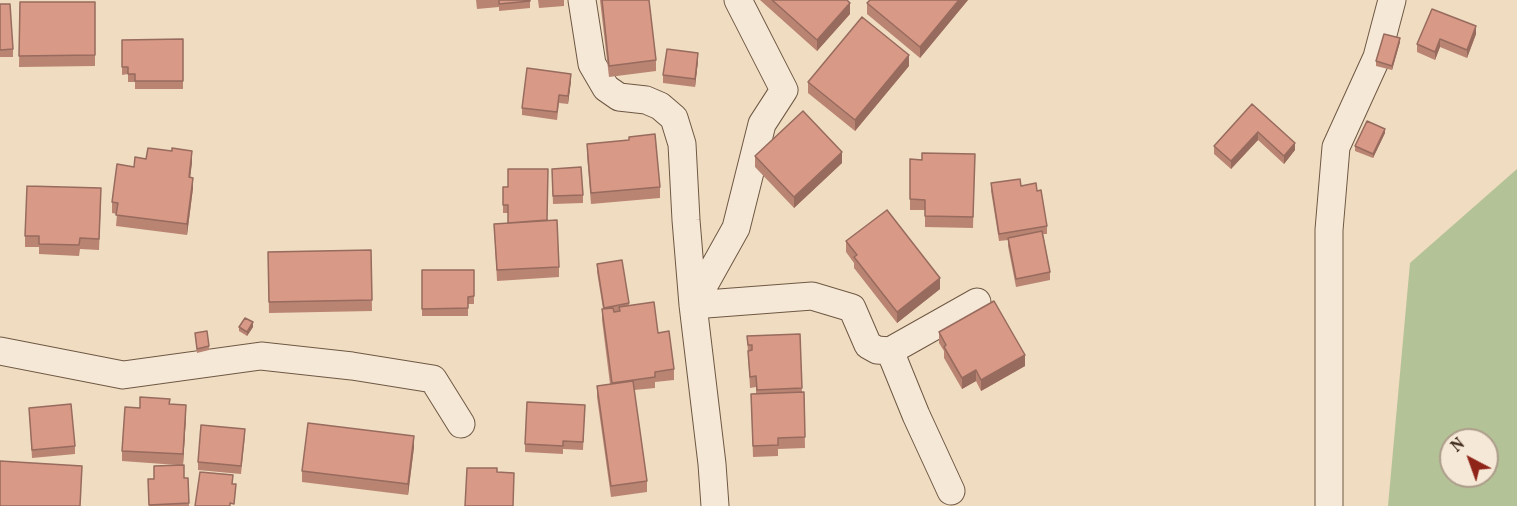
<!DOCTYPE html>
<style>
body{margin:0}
#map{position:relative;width:1517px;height:506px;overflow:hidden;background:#f0dcc0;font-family:Vollkorn,serif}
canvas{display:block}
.north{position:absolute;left:1439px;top:428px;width:60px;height:60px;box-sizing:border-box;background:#f5e8d6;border:2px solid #ad9d8b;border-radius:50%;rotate:319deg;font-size:16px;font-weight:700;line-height:24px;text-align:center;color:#422c1b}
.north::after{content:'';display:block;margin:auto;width:21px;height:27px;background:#8f2418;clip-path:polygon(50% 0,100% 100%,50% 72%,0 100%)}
</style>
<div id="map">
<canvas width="1517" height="506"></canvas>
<div class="north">N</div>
</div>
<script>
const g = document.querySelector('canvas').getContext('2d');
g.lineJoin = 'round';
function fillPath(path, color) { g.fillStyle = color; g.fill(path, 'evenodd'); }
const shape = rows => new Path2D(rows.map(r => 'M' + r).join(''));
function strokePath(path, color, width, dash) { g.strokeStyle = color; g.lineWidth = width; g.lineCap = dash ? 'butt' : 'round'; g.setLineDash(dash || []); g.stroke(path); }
fillPath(shape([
 [1517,169,1517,506,1388,506,1410,263],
 [1451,440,1487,440,1487,476,1451,476]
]), '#b4c297');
const street = shape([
 [582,0,592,64,606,88,619,97,646,100,660,106,674,118,682,144,686,220,693,305,712,464,715,506],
 [693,305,736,228,762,124,784,90,738,0],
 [693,305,812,296,852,308,868,345,877,350,890,351,977,302],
 [0,351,123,375,261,356,352,366,433,379,461,424],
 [890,351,916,415,951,491],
 [1329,506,1329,230,1336,147,1377,57,1392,0]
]);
strokePath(street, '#6e5844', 29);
strokePath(street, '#f5e8d6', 27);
fillPath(shape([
 [476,0,530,0,530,8,499,11,499,7,477,9],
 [538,0,564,0,564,6,539,8],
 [600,0,649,0,656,60,656,71,609,77],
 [760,0,847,0,850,14,817,51],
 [968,0,920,58,867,14,867,3],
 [20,2,95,2,95,66,19,67],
 [0,4,13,49,13,57,0,57],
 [1432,9,1476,34,1467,58,1440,47,1435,60,1417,52,1417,44],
 [183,39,183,89,135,89,135,82,128,82,128,74,122,75,122,40],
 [1400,42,1392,70,1376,66,1376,61],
 [698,61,695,87,663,83,663,75],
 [909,66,855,131,808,93,808,82],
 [571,81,568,104,559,103,557,120,522,115,522,108],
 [1252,104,1295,150,1284,164,1258,140,1231,169,1214,154,1214,146],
 [1385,133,1373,158,1355,151,1355,146],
 [587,144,660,187,660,198,591,204,587,155],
 [975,154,973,228,925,227,925,210,910,210,910,159,922,160],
 [755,156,842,163,794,208,755,167],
 [146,159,192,162,190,177,193,188,187,235,116,226,117,214,112,213,112,202,134,167],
 [552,177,583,195,583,203,553,204],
 [991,183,1021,186,1037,191,1047,226,1047,234,1043,234,1050,272,1050,280,1016,287,1008,246,1008,240,999,241,991,191],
 [503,187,547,220,559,267,559,277,497,281,494,224,508,223,508,213,503,213],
 [101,199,99,250,80,249,79,256,39,254,39,247,25,247,25,236],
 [846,241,940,289,897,323,854,268,854,263,846,252],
 [371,250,372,311,269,313,268,252],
 [597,264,629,303,629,306,658,333,674,369,674,380,655,382,655,388,634,390,647,481,647,492,611,497,597,397,597,386,610,384,602,320,602,309,603,309,597,272],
 [422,270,474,270,474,304,468,304,468,316,422,316],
 [239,327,253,327,247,336,239,331],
 [939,332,1025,366,981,391,976,381,962,389,944,358,944,351,939,343],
 [195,333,209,346,209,350,197,353],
 [800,334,802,392,804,392,805,448,778,449,778,456,753,457,751,394,756,394,756,387,750,388,747,336],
 [170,404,186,416,183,465,184,478,188,478,189,506,149,506,148,479,154,479,177,465,122,461,122,451,140,408],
 [585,405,583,450,563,449,563,454,525,452,525,444],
 [29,408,75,446,75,454,32,458],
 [245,436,241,474,198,470,198,462],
 [414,447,408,495,302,482,302,471]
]), '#ba8473');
fillPath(shape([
 [959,0,968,0,920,58,920,47],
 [850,3,850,14,817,51,817,40],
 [1476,26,1476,34,1467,58,1467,50],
 [1400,38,1400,42,1392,70,1392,66],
 [1440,39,1440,47,1435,60,1435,52],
 [698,53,698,61,695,87,695,79],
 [909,55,909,66,855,131,855,120],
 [571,74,571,81,568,104,568,96],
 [1385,129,1385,133,1373,158,1373,154],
 [1258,132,1258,140,1231,169,1231,161],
 [1295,143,1295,150,1284,164,1284,156],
 [192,151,192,162,189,188,189,177],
 [842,152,842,163,794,208,794,197],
 [193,178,193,188,187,235,187,224],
 [940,278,940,289,897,323,897,312],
 [253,322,253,327,247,336,247,332],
 [1025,355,1025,366,981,391,981,380],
 [976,370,976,381,962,389,962,378],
 [186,405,186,416,183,465,183,454],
 [414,436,414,447,408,495,408,484]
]), '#976b5e');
const building = shape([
 [499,0,530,0,530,1,499,4,499,0],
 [602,0,649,0,656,60,609,66,602,0],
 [772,0,847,0,850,3,817,40,772,0],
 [870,0,959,0,920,47,867,3,870,0],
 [20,2,95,2,95,55,19,56,20,2],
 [0,4,10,4,13,49,0,50,0,4],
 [1432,9,1476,26,1467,50,1440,39,1435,52,1417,44,1432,9],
 [862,17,909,55,855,120,808,82,862,17],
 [1384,34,1400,38,1392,66,1376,61,1384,34],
 [183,39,183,81,135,81,135,74,128,74,128,67,122,67,122,40,183,39],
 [667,49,698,53,695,79,663,75,667,49],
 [527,68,571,74,568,96,559,95,557,112,522,108,527,68],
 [1252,104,1295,143,1284,156,1258,132,1231,161,1214,146,1252,104],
 [803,111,842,152,794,197,755,156,803,111],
 [1367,121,1385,129,1373,154,1355,146,1367,121],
 [655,134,660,187,591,193,587,144,629,140,629,137,655,134],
 [148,148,172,151,172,148,192,151,189,177,193,178,187,224,116,215,118,203,112,202,117,164,134,167,135,157,146,159,148,148],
 [922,153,975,154,973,217,925,216,925,200,910,199,910,159,922,160,922,153],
 [581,167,583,195,553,196,552,169,581,167],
 [508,169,548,169,547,220,508,223,508,205,503,205,503,187,508,187,508,169],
 [1020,179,1021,186,1036,183,1037,191,1041,190,1047,226,999,234,991,183,1020,179],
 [27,186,101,188,99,239,80,238,79,245,39,244,39,236,25,236,27,186],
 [887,210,940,278,897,312,854,257,857,255,846,241,887,210],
 [557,220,559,267,497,270,494,224,557,220],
 [1042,231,1050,272,1016,279,1008,238,1042,231],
 [371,250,372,300,269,302,268,252,371,250],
 [622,260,629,303,604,308,597,264,622,260],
 [422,270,474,270,474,296,468,297,468,308,422,309,422,270],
 [994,301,1025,355,981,380,976,370,962,378,944,347,946,345,939,332,994,301],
 [654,302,658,333,669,331,674,369,655,372,655,377,612,383,602,309,613,308,614,312,620,311,619,307,654,302],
 [245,318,253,322,247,332,239,327,245,318],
 [207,331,209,346,197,349,195,333,207,331],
 [800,334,802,388,757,390,756,376,750,377,748,351,752,350,752,345,748,345,747,336,800,334],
 [633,381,647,481,611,486,597,386,633,381],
 [804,392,805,437,778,438,778,445,753,446,751,394,804,392],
 [140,397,170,399,169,404,186,405,183,454,122,451,125,407,140,408,140,397],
 [527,402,585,405,583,442,563,441,563,446,525,444,527,402],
 [71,404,75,446,32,450,29,408,71,404],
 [308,423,414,436,408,484,302,471,308,423],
 [201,425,245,429,241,466,198,462,201,425],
 [0,461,82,466,80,506,0,506,0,461],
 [184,465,184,478,188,478,189,503,149,505,148,479,154,479,154,466,184,465],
 [467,468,497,468,497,472,514,473,513,506,465,506,467,468],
 [200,472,233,475,232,484,236,484,234,504,230,503,230,506,195,506,200,472]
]);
fillPath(building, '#d89986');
strokePath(building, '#976b5e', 1.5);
</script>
